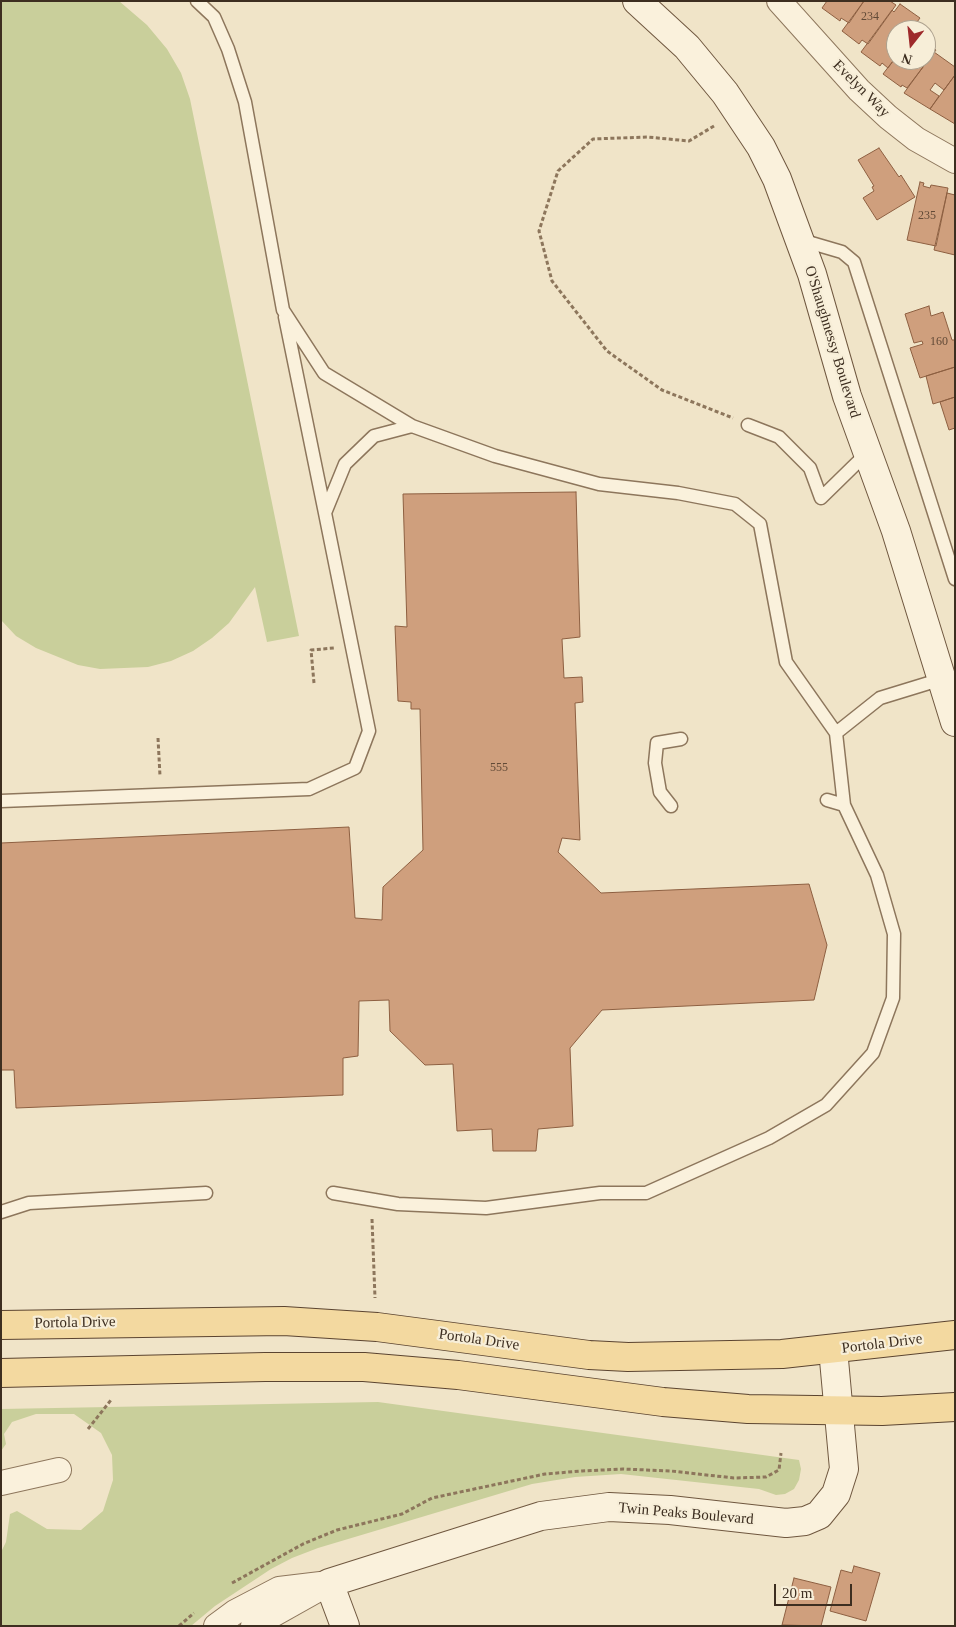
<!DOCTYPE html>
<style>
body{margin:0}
#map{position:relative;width:956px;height:1627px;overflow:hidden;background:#f0e4c8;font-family:"Times New Roman",serif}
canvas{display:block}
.frame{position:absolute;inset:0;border:2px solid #3d2e20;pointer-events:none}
.north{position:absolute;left:886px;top:20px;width:50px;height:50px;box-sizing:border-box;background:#f7eed8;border:1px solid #ada18e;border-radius:50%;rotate:196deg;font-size:14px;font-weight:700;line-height:20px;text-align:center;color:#3d2e20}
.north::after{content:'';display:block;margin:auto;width:18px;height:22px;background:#9e2a2b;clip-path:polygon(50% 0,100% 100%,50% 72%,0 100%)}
.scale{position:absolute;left:774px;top:1584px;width:78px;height:22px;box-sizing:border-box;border:2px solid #3d2e20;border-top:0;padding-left:6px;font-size:15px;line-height:18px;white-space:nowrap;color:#3d2e20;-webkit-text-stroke:4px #f7eed8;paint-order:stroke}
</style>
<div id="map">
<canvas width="956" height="1627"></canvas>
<div class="frame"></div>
<div class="north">N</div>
<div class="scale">20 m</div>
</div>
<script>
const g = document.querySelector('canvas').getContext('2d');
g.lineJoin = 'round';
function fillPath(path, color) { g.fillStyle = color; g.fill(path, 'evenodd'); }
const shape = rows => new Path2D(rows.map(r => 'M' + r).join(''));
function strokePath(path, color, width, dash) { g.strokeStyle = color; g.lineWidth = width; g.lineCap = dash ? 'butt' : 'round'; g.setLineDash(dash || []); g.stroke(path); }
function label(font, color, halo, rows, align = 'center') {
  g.font = font + ' "Times New Roman",serif'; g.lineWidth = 4.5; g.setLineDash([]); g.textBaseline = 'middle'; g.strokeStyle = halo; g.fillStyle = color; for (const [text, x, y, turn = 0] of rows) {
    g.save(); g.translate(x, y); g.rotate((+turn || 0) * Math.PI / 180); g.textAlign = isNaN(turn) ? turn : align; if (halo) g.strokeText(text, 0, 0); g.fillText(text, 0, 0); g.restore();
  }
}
fillPath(shape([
 [1,1,119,1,147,25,167,49,181,73,190,99,299,636,267,642,255,587,229,623,212,638,193,651,171,661,148,667,100,669,78,665,36,648,16,636,1,620],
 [378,1402,799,1460,801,1469,799,1480,794,1489,785,1494,776,1495,759,1489,621,1474,575,1477,532,1484,318,1548,292,1558,271,1569,215,1606,191,1626,1,1626,1,1552,6,1542,10,1514,17,1511,47,1529,81,1530,103,1511,113,1480,112,1455,101,1433,74,1414,36,1414,12,1422,4,1434,6,1444,1,1451,1,1409]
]), '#c9cf9b');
const building = shape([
 [827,1,864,1,849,23,841,18,840,21,822,8,827,1],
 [864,1,890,1,896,5,868,44,862,40,859,44,842,31,864,1],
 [900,4,920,18,914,26,917,28,916,30,896,30,896,57,888,68,882,63,880,66,861,52,892,10,894,12,900,4],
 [926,42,936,50,907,88,902,85,901,87,883,74,896,57,896,60,926,60,926,42],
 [934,52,955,67,955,75,944,90,935,83,930,90,939,96,930,109,904,93,934,52],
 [955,75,955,124,930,109,955,75],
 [879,148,899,177,901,175,915,197,877,220,863,198,874,191,872,187,874,186,858,160,879,148],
 [920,182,924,183,923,186,930,188,931,185,948,188,936,246,907,240,920,182],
 [947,193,955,195,955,255,934,250,947,193],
 [929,306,931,316,943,312,952,340,955,340,955,367,920,378,910,348,923,344,922,341,914,343,905,314,929,306],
 [955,367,955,397,933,404,926,376,955,367],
 [955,397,955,428,949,430,940,402,955,397],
 [576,492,580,637,562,639,564,678,582,677,583,702,575,703,580,840,562,838,558,852,601,893,809,884,827,945,814,1000,602,1010,570,1048,573,1126,538,1129,536,1151,493,1151,492,1129,457,1131,453,1064,425,1065,390,1031,389,1000,359,1001,358,1056,343,1058,343,1095,16,1108,14,1070,1,1070,1,843,349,827,355,918,382,920,383,887,423,850,420,709,411,709,411,702,398,701,395,626,407,627,403,494,576,492],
 [854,1566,880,1573,866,1621,830,1611,841,1570,852,1573,854,1566],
 [794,1578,831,1587,821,1626,782,1625,794,1578]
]);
fillPath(building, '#cf9f7d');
strokePath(building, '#8d5f41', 1);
const lane = shape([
 [197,1,214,17,228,49,245,102,283,310,324,373,412,426],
 [801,240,842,252,854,262,955,579],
 [285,317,325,513],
 [748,425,779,437,810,468,821,498,867,453],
 [827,800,844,805],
 [1,801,309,789,355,768,369,731,325,513,345,464,374,436,412,426,495,456,599,484,678,493,735,504,760,524,786,662,836,733],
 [671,806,660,792,655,763,657,743,681,739],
 [333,1193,398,1204,486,1208,600,1193,646,1193,769,1138,826,1105,873,1053,893,998,894,934,877,875,844,805,836,733,880,698,942,679],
 [1,1212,29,1203,206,1193]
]);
const street = shape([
 [779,1,859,90,888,117,916,139,955,161],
 [1,1483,59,1470],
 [216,1626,235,1612,279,1589,329,1583],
 [253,1626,319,1589]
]);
const secondary = shape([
 [637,1,687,47,725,93,761,147,777,179,812,274,847,396,896,531,955,722],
 [345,1626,329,1583,541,1516,609,1507,670,1510,786,1523,805,1521,819,1515,836,1494,844,1469,833,1349]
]);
const primary = shape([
 [1,1325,284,1321,377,1327,589,1355,628,1357,782,1354,955,1335],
 [1,1373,265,1367,364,1367,458,1375,663,1402,748,1409,882,1411,955,1407]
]);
strokePath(lane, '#8d765c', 15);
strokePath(street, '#8d765c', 26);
strokePath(secondary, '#6f573f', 30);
strokePath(primary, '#5b4430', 30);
strokePath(shape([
 [714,126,689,141,647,137,593,139,558,171,539,231,552,281,607,351,662,390,733,418],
 [314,683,311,650,334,648],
 [158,738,160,776],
 [372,1219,375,1298],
 [88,1429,111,1400],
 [232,1583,303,1544,337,1530,402,1514,432,1498,545,1474,582,1471,623,1469,671,1471,734,1478,766,1477,779,1470,781,1453],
 [179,1626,194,1613]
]), '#8d765c', 3, [4, 2.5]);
strokePath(lane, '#faf1dc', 12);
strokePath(street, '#faf1dc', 24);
strokePath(secondary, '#faf1dc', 28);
strokePath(primary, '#f3d9a0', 28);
label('12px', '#624a37', null, [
 ["234",870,17],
 ["235",927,216],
 ["160",939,342],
 ["555",499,768]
]);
label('15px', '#3d2e20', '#f7eed8', [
 ["Evelyn Way",861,89,45],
 ["O'Shaughnessy Boulevard",832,342,73],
 ["Portola Drive",75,1323,-1],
 ["Portola Drive",479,1340,8],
 ["Portola Drive",882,1344,-7],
 ["Twin Peaks Boulevard",686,1514,5]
]);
</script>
